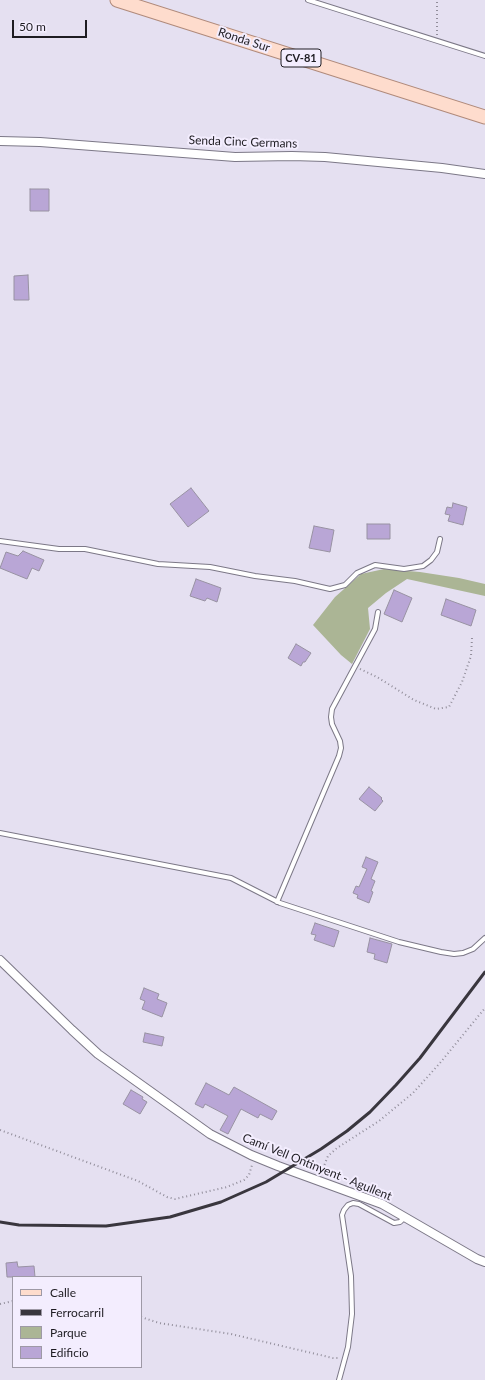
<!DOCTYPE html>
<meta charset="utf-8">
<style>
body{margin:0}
#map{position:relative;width:485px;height:1380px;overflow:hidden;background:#e5e0f1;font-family:Lato,sans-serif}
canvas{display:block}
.legend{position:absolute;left:12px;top:1276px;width:130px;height:92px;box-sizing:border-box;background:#f3edfe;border:1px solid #9e99a6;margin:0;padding:5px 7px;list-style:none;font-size:12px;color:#1e1c22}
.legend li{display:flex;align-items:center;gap:8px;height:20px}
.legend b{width:20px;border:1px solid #9e99a6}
.scale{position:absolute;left:12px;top:20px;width:75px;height:18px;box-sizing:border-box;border:2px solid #1e1c22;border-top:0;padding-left:5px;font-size:12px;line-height:14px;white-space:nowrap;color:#1e1c22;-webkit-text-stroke:3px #f3edfe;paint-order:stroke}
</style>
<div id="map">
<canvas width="485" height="1380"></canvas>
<ul class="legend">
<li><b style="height:5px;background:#fedccd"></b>Calle</li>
<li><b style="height:5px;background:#39363e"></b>Ferrocarril</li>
<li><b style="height:11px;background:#abb595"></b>Parque</li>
<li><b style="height:11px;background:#b9a6d6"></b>Edificio</li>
</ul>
<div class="scale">50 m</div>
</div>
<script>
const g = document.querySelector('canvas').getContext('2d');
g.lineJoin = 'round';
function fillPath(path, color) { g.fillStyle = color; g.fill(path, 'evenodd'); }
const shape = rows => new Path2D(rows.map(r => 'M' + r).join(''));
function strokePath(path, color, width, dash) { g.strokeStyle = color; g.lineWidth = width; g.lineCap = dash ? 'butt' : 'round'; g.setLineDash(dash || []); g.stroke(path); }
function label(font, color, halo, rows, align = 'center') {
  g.font = font + ' Lato,sans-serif'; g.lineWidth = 4; g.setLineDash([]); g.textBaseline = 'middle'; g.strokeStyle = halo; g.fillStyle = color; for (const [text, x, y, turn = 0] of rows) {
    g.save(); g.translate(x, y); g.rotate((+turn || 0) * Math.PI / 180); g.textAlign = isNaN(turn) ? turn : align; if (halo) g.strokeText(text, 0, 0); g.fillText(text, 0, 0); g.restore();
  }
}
fillPath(shape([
 [384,569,420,572,459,578,485,584,485,596,407,579,386,593,368,608,370,629,352,664,341,655,313,625,335,597,361,574]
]), '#abb595');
const building = shape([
 [30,189,49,189,49,211,30,211,30,189],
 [28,275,29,300,14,300,14,276,28,275],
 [191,488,209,511,188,527,170,504,191,488],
 [453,503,467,507,463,525,448,521,450,515,445,514,447,507,452,508,453,503],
 [367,524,390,524,390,539,367,539,367,524],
 [314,526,334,530,330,552,309,548,314,526],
 [23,551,44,560,39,571,32,568,27,579,0,568,6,552,18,556,23,551],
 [196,579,221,588,217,602,207,598,205,601,190,596,196,579],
 [394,590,412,598,402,622,384,614,394,590],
 [446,599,476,610,471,626,441,615,446,599],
 [296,644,311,653,305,662,303,662,301,666,288,658,296,644],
 [369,787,382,798,381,799,383,801,375,811,359,799,369,787],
 [366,857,378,862,371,879,375,881,371,891,373,892,369,903,357,898,358,895,353,893,356,886,359,887,367,869,362,867,366,857],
 [315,923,339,931,334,947,314,940,316,935,311,934,315,923],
 [370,938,392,944,387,963,374,959,375,954,367,952,370,938],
 [144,988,159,994,157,999,167,1003,162,1017,142,1009,145,1001,140,999,144,988],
 [145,1033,164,1037,162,1046,143,1042,145,1033],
 [206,1083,229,1095,234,1087,277,1111,272,1120,260,1114,258,1118,241,1109,228,1134,220,1130,228,1116,205,1104,203,1108,195,1104,206,1083],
 [131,1090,143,1097,142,1099,147,1102,140,1114,123,1104,131,1090],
 [17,1262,18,1267,34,1266,35,1277,7,1277,6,1263,17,1262]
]);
fillPath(building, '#b9a6d6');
strokePath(building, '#9892a2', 1);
const service = shape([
 [308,0,485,56],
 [0,541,59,549,85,549,158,564,210,567,255,576,295,581,330,589,345,585,357,573,375,565,404,569,423,566,431,560,437,552,440,539],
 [0,833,231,878,280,903,399,942,441,952,454,954,463,953,473,949,485,938],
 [277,902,339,756,341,748,340,741,332,724,331,717,332,709,375,629,378,612],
 [339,1380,348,1347,352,1314,351,1276,342,1215,344,1210,348,1205,353,1203,359,1204,394,1223,400,1222,405,1217]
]);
const minor = shape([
 [0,141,40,142,235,157,292,156,325,157,442,168,485,174],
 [0,960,72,1030,98,1054,210,1134,251,1155,278,1166,382,1204,477,1259,485,1262]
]);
const primary = shape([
 [117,0,485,117]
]);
strokePath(service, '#7c7887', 6);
strokePath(minor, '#7c7887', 10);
strokePath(primary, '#b08a7b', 15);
strokePath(shape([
 [437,35,437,0],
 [360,669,377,677,414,700,436,709,449,707,462,682,471,656,472,638],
 [0,1130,138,1181,167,1197,175,1199,227,1187,239,1182,244,1180,249,1175,252,1165],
 [329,1175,325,1171,324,1166,328,1156,337,1148,379,1121,413,1093,440,1063,485,1008],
 [0,1304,13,1301],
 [141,1317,159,1323,231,1334,333,1358,338,1358]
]), '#928e9b', 2, [1, 3]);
strokePath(service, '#fff', 4);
strokePath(minor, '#fff', 8);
strokePath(primary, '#fedccd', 13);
strokePath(shape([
 [0,1222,19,1225,106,1226,170,1217,221,1202,266,1182,321,1149,347,1131,370,1112,396,1085,420,1058,485,972]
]), '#39363e', 3);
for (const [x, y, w] of [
 [301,58,40]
]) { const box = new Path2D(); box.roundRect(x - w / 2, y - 9, w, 18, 3); g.fillStyle = '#f3edfe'; g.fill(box); strokePath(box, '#1e1c22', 1); }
label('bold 11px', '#1e1c22', null, [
 ["CV-81",301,58]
]);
label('12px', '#1e1c22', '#f3edfe', [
 ["Ronda Sur",244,40,18],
 ["Senda Cinc Germans",243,142,2],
 ["Camí Vell Ontinyent - Agullent",317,1167,22]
]);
</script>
